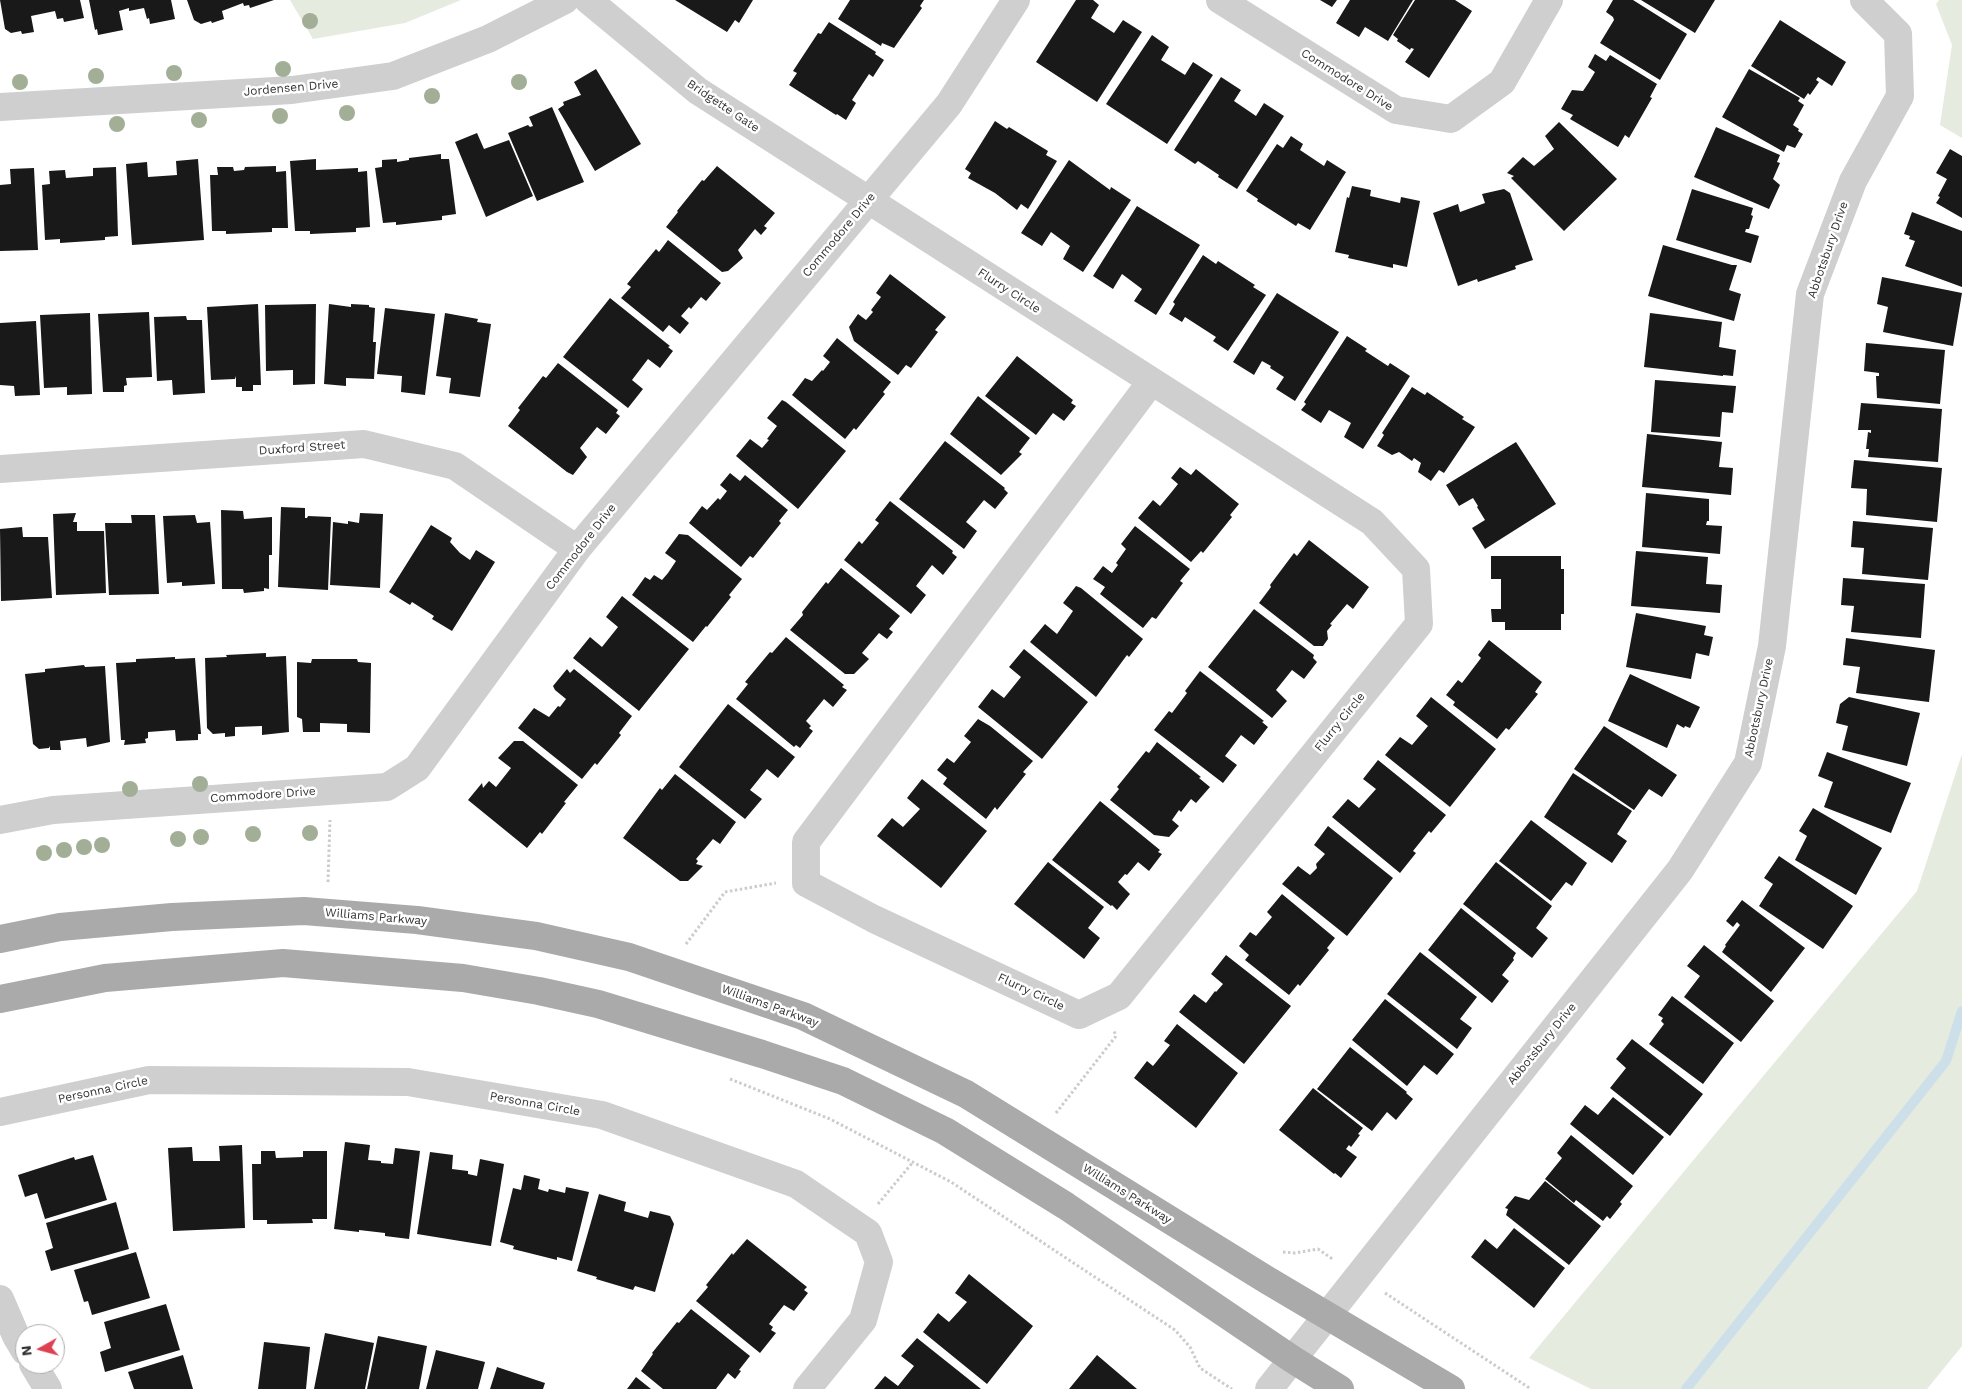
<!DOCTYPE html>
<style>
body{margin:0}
#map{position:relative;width:1962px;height:1389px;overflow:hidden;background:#fff;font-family:"Work Sans",sans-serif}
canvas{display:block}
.north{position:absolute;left:15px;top:1324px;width:50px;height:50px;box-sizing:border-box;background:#fff;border:1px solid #adadad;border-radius:50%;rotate:263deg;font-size:14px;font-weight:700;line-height:20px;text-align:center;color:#323232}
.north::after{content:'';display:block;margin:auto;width:18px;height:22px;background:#dd404f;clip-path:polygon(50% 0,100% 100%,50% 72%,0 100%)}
</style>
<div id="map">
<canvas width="1962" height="1389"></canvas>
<div class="north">N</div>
</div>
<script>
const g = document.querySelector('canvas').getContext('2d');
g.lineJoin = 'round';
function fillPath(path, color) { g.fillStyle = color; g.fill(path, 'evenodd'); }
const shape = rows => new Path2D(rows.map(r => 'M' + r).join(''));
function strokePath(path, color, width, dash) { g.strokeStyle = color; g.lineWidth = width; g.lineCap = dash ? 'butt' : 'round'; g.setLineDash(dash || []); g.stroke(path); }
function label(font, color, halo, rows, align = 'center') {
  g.font = font + ' "Work Sans",sans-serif'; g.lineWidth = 5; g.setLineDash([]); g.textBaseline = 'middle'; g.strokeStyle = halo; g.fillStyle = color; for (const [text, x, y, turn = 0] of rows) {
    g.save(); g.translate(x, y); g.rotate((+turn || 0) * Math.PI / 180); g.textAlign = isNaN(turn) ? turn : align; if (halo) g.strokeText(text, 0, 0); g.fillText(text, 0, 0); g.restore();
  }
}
fillPath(shape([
 [290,0,461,0,405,23,313,39],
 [1939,0,1962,0,1962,138,1940,125,1952,45,1936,4],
 [1962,754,1962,1346,1927,1389,1591,1389,1529,1358,1917,891]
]), '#e5ebdf');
strokePath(shape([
 [1686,1389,1946,1061,1962,1011]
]), '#cde0ea', 10);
fillPath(shape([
 [0,0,80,0,84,18,64,22,63,18,57,19,55,11,31,16,34,32,22,34,21,31,11,33,5,29],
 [89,0,171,0,175,19,150,24,149,18,147,19,144,8,129,11,129,8,119,11,123,30,98,35,97,29,95,30],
 [187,0,274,0,250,8,249,5,244,6,243,3,222,11,224,19,212,23,211,21,201,24,194,20],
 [675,0,753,0,739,23,735,20,727,32],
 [850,0,924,0,920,6,922,8,894,48,882,43,881,46,838,19],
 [1076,0,1093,0,1099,5,1091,18,1114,33,1123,20,1142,32,1097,102,1036,62],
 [1320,0,1337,0,1332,7],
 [1350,0,1413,0,1388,41,1365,27,1359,37,1336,23],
 [1415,0,1455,0,1472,11,1429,78,1405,62,1414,49,1411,48,1410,50,1397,41,1398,39,1393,35],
 [1613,0,1633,0,1687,34,1660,80,1600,43,1614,20,1613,17,1606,12],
 [1641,0,1715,0,1695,33],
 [1780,20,1846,62,1832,86,1818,77,1816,80,1819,82,1810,95,1808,93,1804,99,1751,66],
 [829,22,876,52,875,54,884,60,873,77,869,74,852,100,856,103,846,120,837,114,836,115,789,85,797,73,793,71,818,33,821,34],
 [1152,35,1169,47,1161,60,1185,75,1193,62,1213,75,1167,144,1106,104],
 [1595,54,1606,61,1610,55,1657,84,1650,97,1652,98,1629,138,1625,135,1618,147,1570,119,1573,115,1561,109,1572,90,1583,91,1589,82,1595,72,1588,67],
 [596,69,641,144,595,171,558,109,564,105,563,102,581,95,574,82],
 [1749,69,1800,98,1798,101,1804,105,1793,125,1799,129,1798,131,1803,134,1795,148,1787,145,1784,152,1722,117],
 [1221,77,1241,90,1234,101,1256,116,1264,103,1284,116,1237,189,1218,177,1219,175,1198,161,1195,164,1174,150],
 [552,107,584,182,537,201,508,133,528,125,530,127,533,126,529,117],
 [995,121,1007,129,1009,127,1048,151,1046,155,1057,161,1028,209,1021,204,1017,210,995,193,968,178,971,173,965,169],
 [1559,122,1617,179,1564,231,1511,178,1514,176,1507,173,1523,157,1534,166,1554,149,1545,136],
 [1716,127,1780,155,1777,162,1780,163,1773,179,1780,185,1769,209,1694,177],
 [477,133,484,149,509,140,533,196,486,217,455,142],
 [1291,136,1303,144,1300,150,1324,166,1327,160,1346,172,1310,230,1298,223,1296,226,1257,201,1258,199,1246,191,1277,144,1283,148],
 [1950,149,1962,156,1962,218,1936,203,1940,197,1938,196,1947,179,1936,173],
 [441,154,441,159,449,159,456,214,442,216,442,220,396,225,396,222,383,223,375,168,382,167,382,160,397,159,397,162,409,160,409,158],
 [198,159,204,240,132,245,126,164,147,162,148,177,177,175,176,161],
 [316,159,316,170,358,168,358,172,367,171,370,227,356,228,356,232,310,234,310,231,295,231,290,161],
 [1069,160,1110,190,1111,187,1131,200,1083,272,1063,259,1070,246,1051,232,1042,246,1021,233],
 [276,166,276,172,286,171,288,228,272,228,272,232,226,234,226,231,212,231,210,175,218,175,217,167,233,167,234,171,244,170,245,167],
 [717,166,775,213,764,226,767,228,761,235,755,229,738,250,743,258,728,271,722,272,666,227,678,212,677,211,702,180,704,181],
 [116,167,118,236,105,237,105,240,60,243,60,239,45,240,42,185,50,184,49,171,65,170,66,178,93,176,93,168],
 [34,168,38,250,0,251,0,185,11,184,10,169],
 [1352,186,1371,190,1370,196,1400,203,1401,197,1420,201,1407,267,1393,264,1393,268,1348,258,1349,255,1335,252,1347,197,1349,198],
 [1504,189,1510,193,1533,260,1515,266,1516,269,1478,282,1477,279,1458,286,1433,213,1458,204,1460,212,1485,203,1482,194],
 [1692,189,1753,208,1751,215,1753,216,1749,229,1746,229,1745,232,1759,236,1751,263,1676,240],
 [1137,206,1200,245,1156,315,1134,301,1142,289,1122,274,1113,289,1093,276],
 [1912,212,1962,231,1962,287,1905,266,1915,241,1909,239,1910,236,1904,234],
 [668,240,721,283,706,301,701,297,691,309,689,307,681,316,689,323,680,334,669,325,663,332,621,298,631,287,627,284,656,249,659,252],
 [1663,245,1732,265,1737,265,1729,290,1741,294,1734,321,1648,296],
 [1203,255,1216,264,1218,261,1255,285,1253,287,1266,295,1228,351,1213,341,1216,337,1202,328,1185,317,1182,322,1169,314,1175,304,1173,302],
 [890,274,946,317,935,330,938,332,911,368,906,365,898,375,854,341,849,327,858,314,866,320,873,312,871,310,881,297,876,293],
 [1882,277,1962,293,1953,346,1883,332,1888,307,1877,304],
 [1277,293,1339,332,1295,401,1276,389,1284,377,1270,368,1271,366,1262,361,1254,375,1233,362],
 [610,298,670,346,668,347,673,351,660,368,648,359,632,380,643,389,628,408,563,357],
 [258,304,261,385,253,385,253,391,242,391,242,387,236,387,236,376,235,379,211,380,207,307],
 [316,304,315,384,293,385,293,370,266,371,265,305],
 [329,304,351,307,351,304,369,305,369,307,375,308,373,342,376,342,374,379,346,378,346,386,324,384],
 [385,308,435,314,425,395,401,392,402,376,377,374],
 [149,312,152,377,126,378,127,385,124,386,124,392,103,392,98,314],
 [90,313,92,394,67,395,67,387,44,388,40,315],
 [445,313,478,319,477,322,491,324,480,397,449,393,451,378,436,376],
 [1650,313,1722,322,1719,347,1736,350,1733,376,1723,375,1723,376,1644,367],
 [186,316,187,320,202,320,205,393,173,395,172,380,157,381,154,317],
 [36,321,40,395,15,396,14,386,0,385,0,323],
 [1347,336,1367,349,1365,351,1388,366,1390,363,1410,376,1363,449,1344,437,1351,423,1329,410,1321,423,1301,410,1306,404,1304,402],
 [837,338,891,382,883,392,885,394,856,430,854,428,845,439,792,395,805,378,812,381,822,370,823,371,830,362,823,356],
 [1866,343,1945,350,1940,404,1877,398,1876,376,1879,376,1879,373,1864,371],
 [1017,356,1073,400,1071,403,1076,406,1064,421,1053,413,1036,435,985,396],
 [558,363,618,410,616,413,620,416,606,434,597,427,580,448,587,457,573,475,567,472,508,426,520,410,518,408,543,376,546,378],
 [1655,380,1736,386,1733,413,1722,412,1720,437,1651,432],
 [1412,387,1425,395,1427,392,1464,417,1462,419,1475,427,1444,473,1439,470,1431,481,1418,472,1421,463,1414,458,1412,461,1399,452,1392,455,1377,446,1384,435,1382,433],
 [978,396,1030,438,1019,452,1022,454,1001,475,950,434],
 [782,400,786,402,846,451,798,509,736,456,750,439,762,448,769,440,767,439,777,426,767,418],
 [1861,403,1942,409,1938,462,1868,457,1869,449,1866,449,1868,432,1871,433,1871,430,1858,430],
 [1647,434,1722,442,1719,467,1733,468,1731,495,1642,487],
 [945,441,1005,488,1004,489,1008,493,995,509,984,500,966,522,977,531,964,549,899,499],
 [1516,442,1556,504,1485,549,1472,528,1485,520,1477,507,1478,506,1473,498,1459,506,1446,485],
 [1854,460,1942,468,1937,522,1866,515,1867,489,1851,488],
 [1180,467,1191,475,1196,469,1239,504,1230,515,1232,517,1203,553,1201,551,1191,562,1138,518,1153,500,1160,506,1170,494,1178,484,1171,478],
 [730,473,740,481,745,475,788,510,779,521,781,523,753,558,750,556,741,567,689,523,702,506,707,510,718,498,720,500,727,491,720,485],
 [1646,493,1709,499,1709,521,1707,521,1706,525,1722,526,1720,554,1642,547],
 [890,501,953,551,952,553,957,557,943,575,932,565,916,586,926,595,911,614,844,560,859,541,862,544,879,523,875,520],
 [281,507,305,508,305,518,307,518,308,516,331,517,328,590,278,587],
 [221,510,243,511,244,519,272,517,272,555,269,555,269,589,264,588,264,591,244,593,243,589,222,589],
 [76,513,73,522,77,522,77,531,104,531,106,593,56,595,53,514],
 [360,513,383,514,380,588,330,585,333,522,348,524,348,521,359,523],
 [131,515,155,515,159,594,109,595,105,523,132,523],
 [195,515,197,523,210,522,215,584,182,586,182,582,167,583,163,516],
 [1853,521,1933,528,1928,580,1862,574,1864,548,1851,547],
 [431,525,452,538,450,542,460,553,470,560,476,550,495,562,452,631,432,619,434,616,412,602,410,605,389,592],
 [1135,526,1190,569,1180,581,1183,583,1156,619,1152,617,1143,628,1100,594,1105,587,1093,579,1103,566,1112,573,1118,565,1116,563,1126,549,1121,544],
 [22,527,23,537,48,537,52,598,1,601,0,529],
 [679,534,688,535,742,579,729,595,731,597,707,627,706,626,693,642,632,595,645,577,650,580,654,575,662,580,668,573,676,561,665,553],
 [1309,540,1369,587,1353,609,1347,604,1330,624,1332,625,1327,631,1328,639,1323,646,1314,646,1259,603,1271,587,1270,585,1294,553,1297,556],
 [1636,551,1708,557,1706,584,1722,585,1720,613,1631,606],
 [1491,556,1561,556,1561,569,1564,569,1564,614,1561,614,1561,630,1505,630,1505,622,1492,622,1491,609,1501,609,1501,579,1491,579],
 [841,568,900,616,889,629,893,632,887,639,879,633,862,653,869,659,854,674,845,674,790,630,803,615,802,612,826,582,828,584],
 [1843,578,1925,584,1921,638,1851,632,1854,606,1841,605],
 [1076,586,1081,588,1143,639,1129,657,1127,655,1096,697,1030,642,1045,624,1057,634,1073,611,1063,603],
 [622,596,689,649,639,711,573,658,590,637,602,647,618,627,606,617],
 [1254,609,1314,655,1313,658,1317,662,1304,679,1292,670,1276,690,1287,701,1272,718,1208,667],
 [1636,613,1706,626,1704,635,1713,637,1709,656,1696,653,1691,679,1626,667],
 [786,637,844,685,842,687,847,690,833,707,824,699,806,721,811,726,809,728,813,731,800,748,796,745,794,747,736,699,748,684,745,682,770,652,772,653],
 [1846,638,1935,650,1929,702,1856,693,1860,667,1843,665],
 [1489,640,1542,682,1535,692,1538,694,1509,730,1506,728,1497,739,1453,705,1455,702,1446,695,1458,680,1462,683,1481,658,1478,655],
 [1024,649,1088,702,1042,759,978,707,992,689,1004,698,1021,677,1009,667],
 [266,653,266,657,286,656,289,732,262,735,262,726,235,727,235,736,225,737,225,733,213,734,207,728,205,658,227,657,226,655],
 [175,657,175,659,195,658,201,734,198,734,198,740,176,741,175,730,148,732,148,738,145,739,146,743,124,745,125,740,121,740,116,663,136,662,136,659],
 [312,659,357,659,358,662,371,663,370,733,347,732,347,724,320,723,320,732,303,732,302,719,297,717,297,662,311,663],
 [84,665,85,667,105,666,110,742,87,747,86,738,60,741,61,750,50,750,50,746,49,748,39,749,33,744,25,674,45,672,45,669],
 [567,669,570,673,574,669,632,716,619,733,621,735,597,765,595,763,582,779,518,728,534,708,549,717,558,706,560,707,566,699,555,690,553,686],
 [1200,671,1264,721,1262,722,1268,727,1254,745,1241,735,1225,756,1237,765,1223,783,1154,730,1169,711,1172,713,1187,693,1185,691],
 [1630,674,1700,707,1690,728,1685,726,1684,728,1677,724,1667,748,1608,721],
 [1431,697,1496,749,1450,807,1385,755,1400,737,1412,745,1428,726,1416,716],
 [1849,697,1920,713,1907,766,1842,750,1848,726,1836,723,1840,704],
 [728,704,795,757,778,778,767,769,750,790,762,799,745,819,679,767],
 [978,719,990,726,1033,761,1023,772,1026,774,997,810,995,807,986,819,943,784,947,778,937,770,947,758,954,763,971,742,964,736],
 [1604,726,1677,775,1662,797,1649,789,1634,810,1574,769],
 [514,741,523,741,578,785,564,802,566,803,542,834,540,832,527,848,468,800,482,783,483,788,489,781,496,787,511,768,498,758],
 [1157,742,1201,777,1199,778,1210,787,1196,803,1191,799,1181,812,1179,810,1172,820,1179,826,1169,837,1154,835,1110,800,1119,789,1117,787,1146,751,1149,753],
 [1827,752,1911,783,1891,833,1824,807,1833,782,1818,776],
 [1378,760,1446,815,1431,833,1429,831,1413,851,1416,853,1400,873,1332,817,1348,799,1359,808,1376,789,1363,779],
 [1573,773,1632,811,1617,834,1627,841,1612,863,1544,817],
 [675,774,736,822,720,844,713,839,696,859,698,861,696,864,703,866,688,881,680,881,623,838,660,788,662,790],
 [922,779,987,831,941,888,877,836,892,818,903,827,920,809,907,798],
 [1100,801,1160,850,1158,852,1162,854,1149,871,1138,862,1127,875,1125,874,1118,882,1130,894,1117,910,1112,905,1111,906,1052,860],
 [1813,808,1882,848,1856,895,1795,860,1807,836,1799,831],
 [1531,820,1587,863,1572,886,1566,882,1551,901,1499,861],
 [1328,826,1393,878,1347,936,1282,884,1298,866,1310,875,1317,868,1316,864,1325,854,1314,845],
 [1779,856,1853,906,1823,949,1759,906,1773,884,1764,878],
 [1048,862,1104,907,1088,928,1100,938,1084,959,1014,904],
 [1496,862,1552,906,1536,928,1548,938,1532,958,1463,904],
 [1282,894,1335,938,1327,948,1329,950,1300,986,1298,984,1289,995,1245,960,1249,955,1239,946,1250,932,1256,936,1272,917,1267,912],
 [1742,900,1805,948,1771,992,1722,952,1726,946,1725,945,1740,925,1737,922,1733,927,1726,921],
 [1461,908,1516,953,1513,958,1514,960,1502,975,1509,981,1492,1003,1428,950],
 [1704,945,1774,1001,1741,1042,1684,997,1700,976,1687,966],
 [1420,952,1477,997,1460,1019,1472,1028,1457,1049,1387,994],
 [1226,955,1291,1006,1244,1064,1179,1012,1194,994,1206,1003,1215,991,1216,992,1223,984,1211,974],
 [1672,996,1734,1043,1703,1084,1649,1044,1664,1024,1661,1021,1663,1018,1658,1015],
 [1385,999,1454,1054,1437,1075,1424,1065,1407,1086,1352,1040],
 [1177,1024,1238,1073,1196,1128,1134,1078,1147,1061,1153,1066,1170,1045,1164,1041],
 [1632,1039,1703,1094,1670,1136,1610,1088,1626,1068,1616,1059],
 [1350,1047,1407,1092,1406,1093,1413,1099,1396,1120,1387,1112,1372,1131,1317,1089],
 [1313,1088,1363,1128,1358,1134,1360,1135,1351,1147,1349,1145,1346,1149,1357,1157,1341,1178,1335,1173,1334,1174,1279,1130],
 [1613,1097,1664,1137,1633,1175,1570,1124,1585,1105,1598,1115],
 [1571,1135,1633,1186,1620,1202,1622,1204,1610,1219,1607,1216,1603,1221,1576,1200,1574,1203,1545,1179,1562,1158,1557,1153],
 [345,1142,370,1145,368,1160,381,1161,381,1163,393,1164,395,1148,420,1151,409,1239,385,1236,385,1233,359,1230,359,1232,334,1229],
 [242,1145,245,1228,173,1231,168,1148,192,1147,193,1161,220,1161,219,1146],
 [261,1151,275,1151,276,1158,303,1157,303,1151,327,1151,327,1219,312,1219,313,1223,267,1224,267,1220,253,1220,252,1164,261,1164],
 [430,1152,453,1155,452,1169,468,1171,468,1174,477,1176,480,1159,504,1164,491,1246,417,1234],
 [93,1155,107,1200,45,1219,37,1193,25,1197,18,1175,74,1157,75,1160],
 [524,1175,540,1179,538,1189,548,1192,549,1189,565,1193,566,1187,589,1192,572,1261,557,1257,557,1260,513,1249,514,1246,500,1242,513,1188,521,1190],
 [1545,1181,1601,1226,1569,1265,1506,1215,1508,1209,1505,1208,1515,1196,1529,1200],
 [599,1194,626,1202,624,1211,648,1218,650,1211,670,1216,674,1224,655,1292,635,1286,633,1290,596,1279,597,1277,577,1271],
 [116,1202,129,1249,51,1271,45,1251,53,1248,46,1223],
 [1514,1228,1565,1268,1534,1308,1471,1257,1485,1239,1497,1249],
 [747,1239,807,1287,804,1290,808,1293,794,1311,784,1305,769,1324,773,1327,771,1330,776,1333,760,1353,696,1301,708,1287,706,1285,732,1253,733,1255],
 [136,1252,150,1298,92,1315,88,1301,84,1302,74,1270],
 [969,1274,1033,1326,987,1384,923,1332,938,1313,949,1322,960,1310,967,1302,955,1293],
 [166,1304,180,1350,105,1372,100,1352,111,1348,104,1322],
 [691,1309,750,1356,739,1370,741,1371,735,1379,728,1373,716,1389,663,1389,641,1371,653,1354,652,1353,677,1322,679,1323],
 [325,1333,374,1343,365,1389,314,1389],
 [378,1336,427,1346,419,1389,367,1389],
 [917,1338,981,1389,874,1389,885,1376,898,1386,914,1366,901,1356],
 [264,1342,310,1347,306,1389,258,1389],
 [436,1350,485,1362,478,1389,426,1389],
 [183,1355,193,1389,134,1389,128,1372],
 [1097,1355,1137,1389,1069,1389],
 [497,1367,545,1383,543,1389,490,1389],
 [636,1377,651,1389,627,1389]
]), '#191919');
strokePath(shape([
 [328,882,330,820],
 [686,944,725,892,776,883],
 [730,1079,830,1119,951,1182,1175,1330,1190,1347,1200,1368,1232,1389],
 [1056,1113,1116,1036,1114,1031],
 [878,1204,913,1162],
 [1283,1252,1295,1253,1318,1249,1334,1260],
 [1385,1293,1531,1389]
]), '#ccc', 3, [2.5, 2.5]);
strokePath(shape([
 [588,0,698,91,1372,522,1416,569,1419,624,1119,996,1079,1015,874,919,806,883,806,842,1151,382],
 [1220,0,1396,110,1451,119,1502,82,1549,0],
 [0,107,292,90,393,76,488,39,565,0],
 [0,469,364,444,455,466,577,549],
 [0,820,53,810,387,787,417,768,577,549,949,104,1016,0],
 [0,1112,149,1080,408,1082,602,1115,796,1184,868,1233,879,1262,863,1320,807,1389],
 [0,1299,16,1336,25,1351],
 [33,1364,48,1389],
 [1269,1389,1680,870,1748,763,1772,646,1810,294,1853,181,1900,96,1898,34,1864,0]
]), '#cfcfcf', 28);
strokePath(shape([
 [0,939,60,927,172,917,304,911,417,920,536,936,629,957,803,1016,966,1094,1267,1280,1451,1389],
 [0,999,105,978,283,963,463,978,539,991,598,1004,762,1054,843,1081,945,1131,1066,1206,1292,1359,1340,1389]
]), '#aaa', 28);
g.fillStyle = '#a2af96';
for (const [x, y] of [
 [310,21],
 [283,69],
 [174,73],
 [96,76],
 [20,82],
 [519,82],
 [432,96],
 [347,113],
 [280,116],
 [199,120],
 [117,124],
 [200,784],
 [130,789],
 [310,833],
 [253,834],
 [201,837],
 [178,839],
 [102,845],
 [84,847],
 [64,850],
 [44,853]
]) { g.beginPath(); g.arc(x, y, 8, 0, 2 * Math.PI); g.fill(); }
label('12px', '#323232', '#fff', [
 ["Commodore Drive",1347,80,32],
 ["Jordensen Drive",291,88,-5],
 ["Bridgette Gate",723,106,34],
 ["Commodore Drive",839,235,-50],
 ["Abbotsbury Drive",1828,250,-71],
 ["Flurry Circle",1009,291,33],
 ["Duxford Street",302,448,-4],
 ["Commodore Drive",581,547,-52],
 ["Abbotsbury Drive",1759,708,-78],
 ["Flurry Circle",1340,722,-51],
 ["Commodore Drive",263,795,-4],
 ["Williams Parkway",376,917,5],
 ["Flurry Circle",1031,992,25],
 ["Williams Parkway",770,1006,20],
 ["Abbotsbury Drive",1542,1044,-51],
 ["Personna Circle",103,1090,-12],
 ["Personna Circle",535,1104,10],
 ["Williams Parkway",1127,1194,32]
]);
</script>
